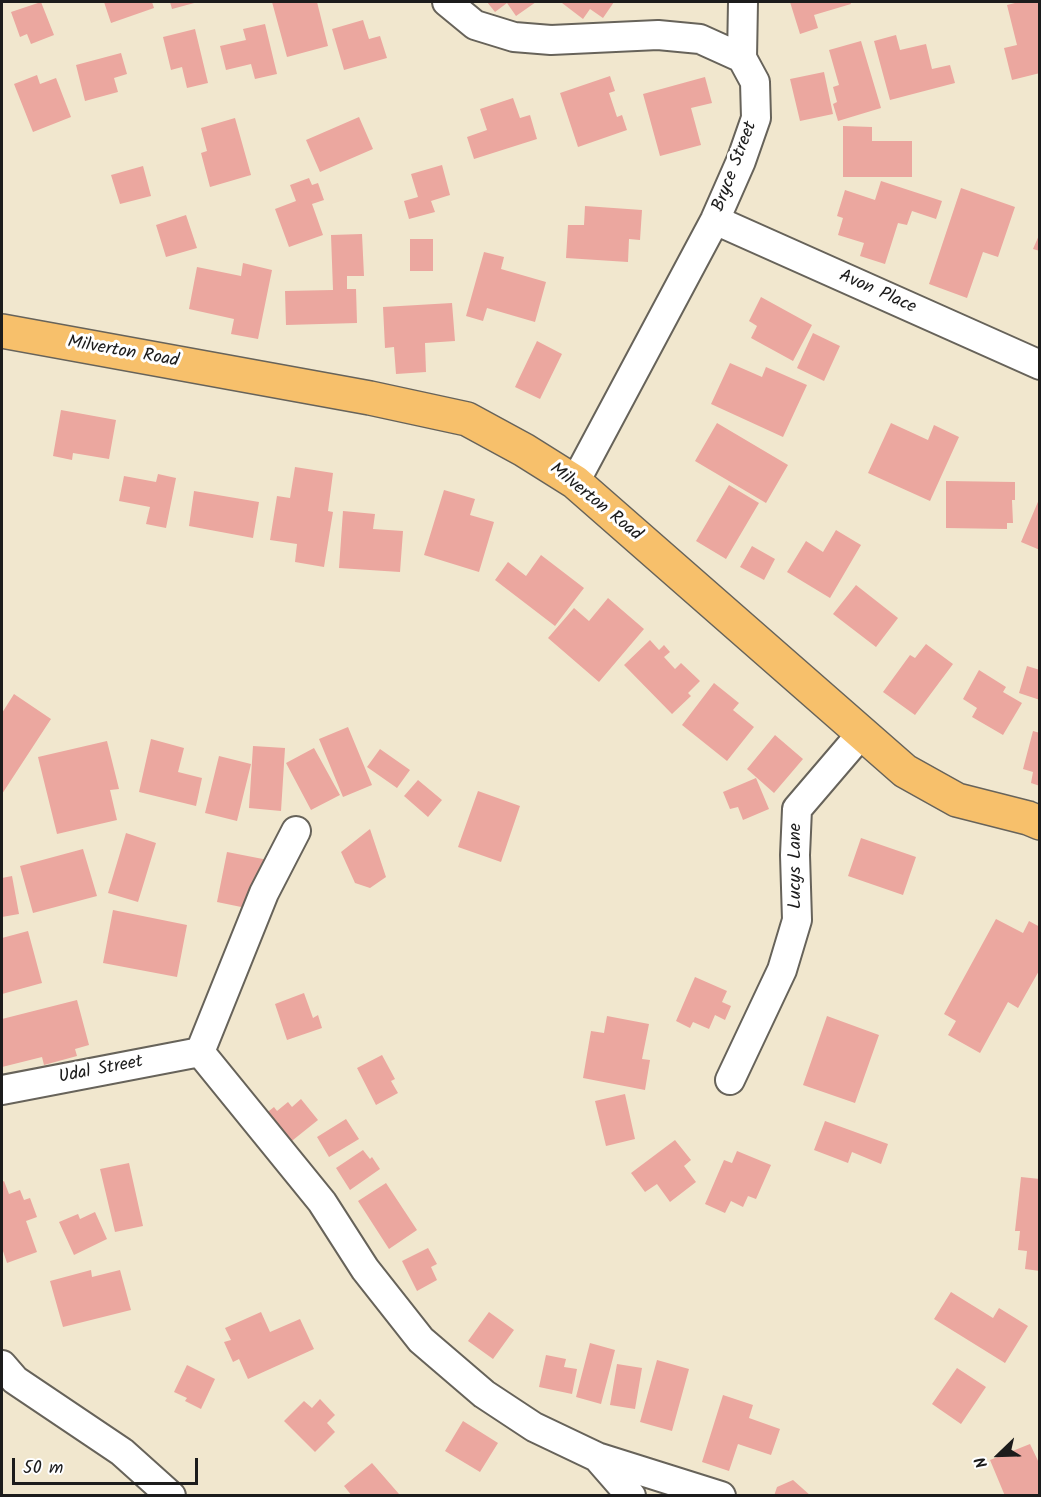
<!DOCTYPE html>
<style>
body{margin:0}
#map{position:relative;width:1041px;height:1497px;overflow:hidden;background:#f1e7ce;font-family:Kalam,sans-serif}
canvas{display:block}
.frame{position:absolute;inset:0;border:3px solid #1c1c1c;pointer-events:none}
.north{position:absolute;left:969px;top:1425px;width:60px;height:60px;-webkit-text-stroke:4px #fff;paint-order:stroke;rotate:247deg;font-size:16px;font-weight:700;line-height:24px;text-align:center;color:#1c1c1c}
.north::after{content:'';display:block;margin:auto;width:21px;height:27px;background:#1c1c1c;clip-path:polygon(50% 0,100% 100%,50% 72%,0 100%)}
.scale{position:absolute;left:12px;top:1458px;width:186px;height:27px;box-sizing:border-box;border:3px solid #1c1c1c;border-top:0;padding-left:8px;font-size:18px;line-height:21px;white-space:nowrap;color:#1c1c1c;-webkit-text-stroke:4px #fff;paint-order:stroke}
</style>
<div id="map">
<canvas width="1041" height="1497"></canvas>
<div class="frame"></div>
<div class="north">N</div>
<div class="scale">50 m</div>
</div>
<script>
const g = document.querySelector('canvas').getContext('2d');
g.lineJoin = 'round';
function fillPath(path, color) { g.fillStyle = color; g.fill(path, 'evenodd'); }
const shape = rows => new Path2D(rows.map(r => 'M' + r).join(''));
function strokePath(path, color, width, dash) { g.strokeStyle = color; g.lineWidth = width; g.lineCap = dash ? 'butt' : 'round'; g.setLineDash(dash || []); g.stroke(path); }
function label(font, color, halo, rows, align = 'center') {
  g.font = font + ' Kalam,sans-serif'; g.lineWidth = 6; g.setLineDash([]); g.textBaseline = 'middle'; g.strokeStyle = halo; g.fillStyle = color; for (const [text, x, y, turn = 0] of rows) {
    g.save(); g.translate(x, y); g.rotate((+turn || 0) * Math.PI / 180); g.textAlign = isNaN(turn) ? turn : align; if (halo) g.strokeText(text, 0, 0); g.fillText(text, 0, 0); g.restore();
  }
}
fillPath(shape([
 [41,2,54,35,31,44,27,34,20,37,11,12],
 [104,2,152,2,154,8,111,23],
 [170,2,198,2,172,9],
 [272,2,317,2,328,46,287,57],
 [487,2,536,2,516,16,507,3,495,12],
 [563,2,614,2,603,18,590,9,583,19,562,3],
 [790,2,850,2,851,4,814,15,818,28,800,34],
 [1019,2,1038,2,1040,73,1012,80,1004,48,1017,45,1007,5],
 [363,20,369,39,380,36,387,58,344,70,332,29],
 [265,24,277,74,255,79,251,64,226,70,220,46,246,40,243,29],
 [195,29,208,83,187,88,182,67,171,70,163,37],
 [896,35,900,50,926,44,932,69,950,65,955,83,890,100,874,41],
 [861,41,881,108,838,121,833,104,837,102,833,87,839,85,829,50],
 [121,53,127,74,114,78,118,92,85,101,76,65],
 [824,72,833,114,800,121,790,79],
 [37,75,40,84,56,78,71,117,33,132,14,84],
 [610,76,615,91,609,93,617,117,622,115,627,130,578,147,560,93],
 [705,77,712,103,691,108,701,145,660,156,643,94],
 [513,98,520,118,530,115,537,139,474,159,467,137,487,130,480,109],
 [359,117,373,149,320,172,306,140],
 [235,118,251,175,210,187,201,153,207,151,201,128],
 [843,126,872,127,872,141,912,141,912,177,843,177],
 [442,165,450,195,431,201,435,212,409,219,404,201,418,197,411,174],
 [143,166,151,196,120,204,111,175],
 [309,178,312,185,318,183,324,200,312,204,323,235,289,247,275,209,296,201,290,185],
 [881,181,942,201,936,219,912,211,907,225,898,223,885,264,860,256,864,243,838,235,843,218,837,216,845,190,875,200],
 [961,188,1015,207,998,257,983,252,967,298,929,284],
 [585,206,642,210,640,240,629,239,628,262,566,258,568,225,584,225],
 [186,215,197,248,166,257,156,225],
 [1040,233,1040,251,1033,249],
 [362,234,364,276,347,276,347,289,356,289,357,323,286,325,285,291,333,290,331,235],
 [410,239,433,239,433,271,410,271],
 [484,252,504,257,501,269,546,282,535,322,487,308,483,321,466,316],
 [243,263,272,270,258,339,231,334,234,319,189,309,197,267,241,276],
 [761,297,812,325,793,361,751,338,757,326,749,321],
 [452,303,455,341,425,343,426,372,396,374,394,347,385,348,383,307],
 [813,333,840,346,824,381,797,368],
 [537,341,562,354,540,399,515,387],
 [730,363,762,377,766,367,807,385,783,437,711,404],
 [61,410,116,420,109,459,73,453,72,460,53,456],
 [717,423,788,465,766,503,695,461],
 [891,423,928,440,934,425,959,437,930,501,868,473],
 [295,467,333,473,328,511,333,512,324,567,295,562,297,544,270,540,277,496,290,498],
 [158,474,176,478,166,528,146,524,150,507,119,501,124,476,156,482],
 [946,481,1015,482,1015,500,1012,500,1013,523,1007,523,1007,529,946,528],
 [729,485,759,503,726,559,696,541],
 [444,490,475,499,470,515,494,522,479,572,424,555],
 [194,491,259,502,253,538,189,526],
 [1040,497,1040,550,1021,542],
 [343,511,375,514,373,529,403,531,400,572,339,568],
 [836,530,861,545,830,598,787,572,806,541,823,552],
 [752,546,775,559,764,580,740,567],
 [541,555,584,588,555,626,495,580,508,562,526,576],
 [856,585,898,618,876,647,833,614],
 [608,598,644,629,599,682,548,638,574,608,589,621],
 [650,640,659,650,664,645,670,652,664,657,675,669,681,663,700,681,688,693,691,696,672,714,624,665],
 [926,644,953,664,915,715,883,692,910,655,915,658],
 [1027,666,1040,670,1040,700,1019,693],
 [979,670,1006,687,1003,692,1022,703,1003,735,972,717,977,708,963,699],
 [714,683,739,703,733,710,754,727,727,761,682,725],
 [14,694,51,719,2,794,2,713],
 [348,727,372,785,343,797,319,739],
 [1033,731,1040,733,1040,786,1031,783,1033,772,1023,769],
 [775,735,803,759,774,793,747,769],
 [151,739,184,748,178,772,202,778,196,806,139,792],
 [107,741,119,789,110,790,117,820,57,834,38,757],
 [253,746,285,748,281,811,249,808],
 [314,748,340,795,311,810,286,763],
 [380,749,410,770,397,788,367,767],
 [219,756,251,764,237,821,205,813],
 [756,778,769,809,743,820,738,807,730,809,723,792],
 [418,780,442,800,428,817,404,796],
 [478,791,520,806,501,862,458,847],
 [370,829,386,877,370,888,355,883,341,852],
 [126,833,156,843,138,902,108,893],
 [861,838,916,857,903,895,848,876],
 [83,849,97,896,33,913,20,866],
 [227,852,268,860,251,909,217,902],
 [12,876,19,914,2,917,2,878],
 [113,910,187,925,177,977,103,963],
 [996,919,1023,933,1029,921,1040,927,1040,969,1018,1008,1008,1002,980,1053,948,1035,956,1021,944,1014],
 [28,931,42,983,2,994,2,938],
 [695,977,727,991,722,1002,731,1006,725,1020,715,1015,709,1029,693,1022,690,1028,676,1021],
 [304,993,313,1018,318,1015,322,1028,287,1040,275,1004],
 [77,1000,89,1045,75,1049,77,1056,44,1065,42,1057,2,1067,2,1019],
 [607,1016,649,1024,642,1059,650,1060,645,1090,583,1078,591,1031,604,1033],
 [827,1016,879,1035,855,1103,803,1085],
 [382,1055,395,1079,391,1081,398,1093,376,1105,357,1068],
 [625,1094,635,1139,606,1146,595,1101],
 [301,1099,318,1120,288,1144,264,1115,274,1107,277,1111,288,1102,292,1107],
 [346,1119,359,1139,329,1157,317,1137],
 [825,1121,888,1144,881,1164,852,1152,848,1163,814,1150],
 [675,1140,691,1160,684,1166,696,1182,670,1202,657,1184,645,1192,631,1173],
 [363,1150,370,1159,372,1157,380,1169,350,1190,336,1168],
 [737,1151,771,1165,756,1199,748,1196,743,1207,731,1201,725,1213,705,1204,724,1160,732,1163],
 [129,1163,143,1226,115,1232,100,1169],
 [1021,1177,1040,1179,1040,1271,1025,1269,1027,1251,1018,1250,1020,1231,1015,1231],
 [4,1181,9,1194,20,1190,24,1200,30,1198,37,1217,26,1221,37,1252,7,1263,2,1248,2,1182],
 [386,1183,417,1230,389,1249,358,1201],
 [95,1212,107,1239,74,1255,59,1222,78,1214,80,1219],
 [428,1248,437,1264,431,1267,437,1280,417,1291,402,1261],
 [91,1270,92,1277,120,1270,131,1310,63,1327,50,1281],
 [951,1292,993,1318,999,1308,1028,1326,1005,1363,934,1319],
 [261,1312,270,1332,300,1319,314,1349,248,1379,239,1359,233,1362,224,1342,231,1340,225,1328],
 [489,1312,514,1330,493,1359,468,1341],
 [590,1343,615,1350,601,1404,576,1397],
 [546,1355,566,1359,564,1367,577,1369,572,1394,539,1387],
 [657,1360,689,1369,672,1431,640,1422],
 [617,1364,642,1368,635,1409,610,1405],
 [187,1365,215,1379,201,1409,185,1401,187,1398,174,1392],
 [957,1368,986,1387,961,1424,932,1404],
 [723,1395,753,1405,749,1418,780,1429,771,1455,738,1444,729,1471,702,1462],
 [320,1399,335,1415,327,1423,335,1432,315,1452,284,1421,304,1401,312,1408],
 [463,1421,498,1443,480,1472,445,1451],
 [1030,1444,1040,1465,1040,1496,1005,1496,990,1460],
 [372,1463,399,1494,397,1496,352,1496,344,1486],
 [793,1480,811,1496,774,1496,777,1487]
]), '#eba79f');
const minor = shape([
 [447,2,475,25,514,37,551,40,658,35,700,39,742,58,755,82,756,118,741,161,715,220,575,482],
 [742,58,743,2],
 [715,220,1040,365],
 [200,1052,322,1202,365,1269,421,1340,484,1394,534,1427,597,1457,721,1496],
 [200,1052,264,893,296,831],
 [730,1080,782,970,797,920,795,855,797,809,862,733],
 [2,1090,200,1052],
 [2,1365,15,1380,122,1452,171,1496],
 [597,1457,631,1496]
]);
const primary = shape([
 [2,331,370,398,467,419,524,450,575,482,905,771,957,800,1028,818,1040,823]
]);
strokePath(minor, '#67635a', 32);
strokePath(primary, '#67635a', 36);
strokePath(minor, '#fff', 28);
strokePath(primary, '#f7c06b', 33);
label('18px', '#1c1c1c', '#fff', [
 ["Bryce Street",736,167,-69],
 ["Avon Place",877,293,24],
 ["Milverton Road",123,353,10],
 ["Milverton Road",595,503,39],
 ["Lucys Lane",797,866,-90],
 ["Udal Street",101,1071,-11]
]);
</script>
